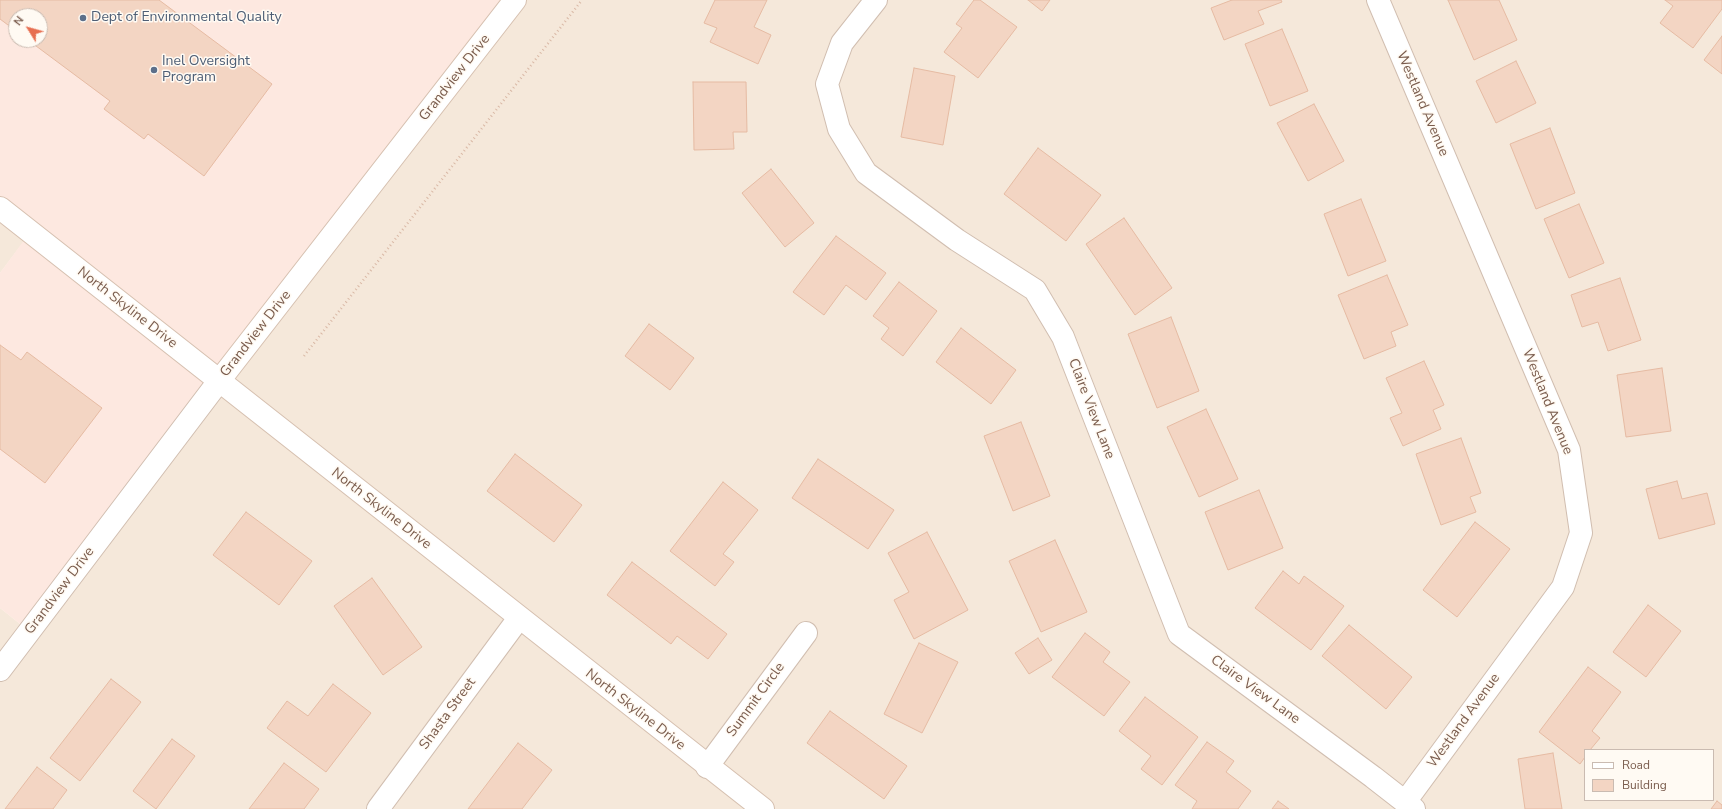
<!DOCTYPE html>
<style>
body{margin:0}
#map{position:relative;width:1722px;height:809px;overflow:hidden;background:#fdf6ec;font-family:"Nunito Sans",sans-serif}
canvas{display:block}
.legend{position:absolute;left:1584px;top:749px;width:130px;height:52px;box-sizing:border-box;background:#fffaf3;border:1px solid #cabbb1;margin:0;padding:5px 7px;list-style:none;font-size:12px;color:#7a5c4d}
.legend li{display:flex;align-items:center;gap:8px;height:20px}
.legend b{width:20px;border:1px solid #cabbb1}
.north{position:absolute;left:8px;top:8px;width:40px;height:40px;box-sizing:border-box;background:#fffaf3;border:1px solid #cabbb1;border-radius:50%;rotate:307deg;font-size:11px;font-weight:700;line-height:16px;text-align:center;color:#7a5c4d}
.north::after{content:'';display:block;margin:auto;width:14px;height:18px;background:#e76f51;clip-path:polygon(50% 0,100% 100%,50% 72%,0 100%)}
</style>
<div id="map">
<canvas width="1722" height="809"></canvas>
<ul class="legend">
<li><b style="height:5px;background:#fff"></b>Road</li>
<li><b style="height:11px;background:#f3d5c3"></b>Building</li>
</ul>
<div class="north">N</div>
</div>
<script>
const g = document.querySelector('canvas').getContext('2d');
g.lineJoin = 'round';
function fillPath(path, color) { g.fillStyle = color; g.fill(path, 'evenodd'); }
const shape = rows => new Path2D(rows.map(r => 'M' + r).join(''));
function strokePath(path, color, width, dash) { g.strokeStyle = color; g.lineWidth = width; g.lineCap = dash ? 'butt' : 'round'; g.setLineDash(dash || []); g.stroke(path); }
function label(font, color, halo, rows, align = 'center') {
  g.font = font + ' "Nunito Sans",sans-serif'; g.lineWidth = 3; g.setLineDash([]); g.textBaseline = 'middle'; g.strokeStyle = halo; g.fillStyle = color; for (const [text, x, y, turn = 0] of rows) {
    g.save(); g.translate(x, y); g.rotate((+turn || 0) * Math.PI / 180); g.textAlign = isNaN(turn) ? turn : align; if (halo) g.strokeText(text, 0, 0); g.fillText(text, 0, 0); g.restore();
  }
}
fillPath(shape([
 [516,0,1722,0,1722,809,0,809,0,608,29,631],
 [1585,750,1713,750,1713,800,1585,800],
 [0,208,31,232,0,273]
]), '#f5e8da');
fillPath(shape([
 [0,0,516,0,29,631,0,608,0,273,30,232,0,208],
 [16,16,40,16,40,40,16,40]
]), '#fde8e0');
const building = shape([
 [0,0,159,0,272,84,204,176,148,134,144,139,104,109,110,101,28,40,40,40,40,16,16,16,16,31,0,19,0,0],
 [715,0,767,0,754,27,771,35,758,64,710,42,717,28,704,23,715,0],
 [974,0,980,0,1017,27,978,78,944,52,962,28,956,24,974,0],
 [1028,0,1050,0,1042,11,1028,0],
 [1232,0,1281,0,1282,2,1258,11,1264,24,1224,40,1211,8,1232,0],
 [1448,0,1499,0,1517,40,1474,60,1448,0],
 [1665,0,1722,0,1722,9,1693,48,1660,23,1673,6,1665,0],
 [1282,29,1308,91,1270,106,1245,44,1282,29],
 [1722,36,1722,74,1704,60,1722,36],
 [1516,61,1536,103,1496,123,1476,81,1516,61],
 [914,68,955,76,943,145,901,137,914,68],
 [693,82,746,82,747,132,733,132,734,149,694,150,693,82],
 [1314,104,1344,161,1308,181,1277,123,1314,104],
 [1550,128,1575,193,1536,209,1510,144,1550,128],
 [1038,148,1101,195,1066,241,1004,194,1038,148],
 [771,169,814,223,785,247,742,193,771,169],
 [1361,199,1386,261,1348,276,1324,214,1361,199],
 [1579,204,1604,263,1569,278,1544,219,1579,204],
 [1124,218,1172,288,1135,315,1086,244,1124,218],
 [836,236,886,273,866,300,846,285,824,315,793,292,836,236],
 [1387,275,1408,325,1391,332,1396,346,1364,359,1338,295,1387,275],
 [1620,278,1641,340,1608,351,1598,322,1582,327,1571,295,1620,278],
 [899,282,937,311,903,356,881,339,889,328,873,316,899,282],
 [1171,317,1199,391,1157,408,1128,334,1171,317],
 [649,324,694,358,670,390,625,356,649,324],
 [961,328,1016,370,991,404,936,362,961,328],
 [0,345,21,360,27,352,102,408,45,483,0,449,0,345],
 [1424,361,1444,405,1433,410,1441,429,1403,446,1390,418,1402,413,1386,378,1424,361],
 [1662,368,1671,431,1626,437,1617,375,1662,368],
 [1206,409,1238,479,1199,497,1167,427,1206,409],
 [1021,422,1050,496,1013,511,984,436,1021,422],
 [1461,438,1481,493,1470,497,1476,512,1441,525,1416,454,1461,438],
 [515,454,582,505,554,542,487,491,515,454],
 [818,459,894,510,868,549,792,498,818,459],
 [1677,481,1682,499,1707,493,1715,524,1659,539,1646,489,1677,481],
 [723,482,758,510,723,554,734,562,715,586,670,551,723,482],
 [1259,490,1283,548,1228,570,1205,512,1259,490],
 [246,512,312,561,279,605,213,555,246,512],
 [1475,522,1510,549,1457,617,1423,590,1475,522],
 [927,532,968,610,914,639,894,600,909,592,888,553,927,532],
 [1055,540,1087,612,1041,632,1009,561,1055,540],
 [632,562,727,634,708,659,677,636,671,644,607,595,632,562],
 [1283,571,1299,584,1304,576,1344,606,1311,650,1255,608,1283,571],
 [372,578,422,647,383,675,334,606,372,578],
 [1648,605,1681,631,1646,677,1613,652,1648,605],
 [1349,625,1412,677,1386,709,1322,656,1349,625],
 [1085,633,1110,652,1103,662,1130,682,1104,716,1052,677,1085,633],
 [1038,638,1052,660,1029,674,1015,653,1038,638],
 [919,643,958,662,922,733,884,714,919,643],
 [1588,667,1621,692,1592,731,1600,738,1590,750,1585,750,1585,757,1580,764,1539,732,1588,667],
 [111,679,141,702,80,781,50,758,111,679],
 [333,684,371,713,326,772,267,728,287,701,308,716,333,684],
 [1145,697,1198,737,1162,785,1141,769,1151,756,1119,731,1145,697],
 [830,711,907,766,884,799,807,743,830,711],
 [172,739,195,756,156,809,133,791,172,739],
 [1207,742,1234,761,1226,772,1251,791,1238,809,1192,809,1197,801,1175,785,1207,742],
 [518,743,552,770,522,809,468,809,518,743],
 [1553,753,1562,809,1525,809,1518,759,1553,753],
 [284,763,319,789,304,809,249,809,284,763],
 [37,767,67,790,53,809,5,809,37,767],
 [1278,801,1289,809,1272,809,1278,801],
 [1717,801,1722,805,1722,809,1711,809,1717,801]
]);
fillPath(building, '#f3d5c3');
strokePath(building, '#e6bba3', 1);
const minor = shape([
 [876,0,842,43,827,84,839,129,866,173,957,240,1035,290,1063,337,1179,634,1373,777,1414,809],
 [1378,0,1569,450,1581,533,1563,587,1405,802],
 [707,767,806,633],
 [378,809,519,618]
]);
const tertiary = shape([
 [0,670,219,381]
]);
const secondary = shape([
 [0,208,763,809],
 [219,381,515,0]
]);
strokePath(minor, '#d1beb0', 24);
strokePath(tertiary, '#d1beb0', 24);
strokePath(secondary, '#d6c0b0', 24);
strokePath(shape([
 [304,356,582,0]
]), '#d9b8a5', 2.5, [1, 3]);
strokePath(minor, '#fff', 22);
strokePath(tertiary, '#fff', 22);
strokePath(secondary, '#fff', 22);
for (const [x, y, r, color] of [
 [83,18,4,"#5c6f8a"],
 [154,70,4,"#5c6f8a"]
]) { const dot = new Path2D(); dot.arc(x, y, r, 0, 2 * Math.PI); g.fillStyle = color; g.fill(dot); strokePath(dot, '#fffaf3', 1.5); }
label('14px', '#4e5e75', '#fffaf3', [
 ["Dept of Environmental Quality",91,18],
 ["Inel Oversight",162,62],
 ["Program",162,78]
], 'left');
label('14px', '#7a5c4d', '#fffaf3', [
 ["Grandview Drive",455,78,-52],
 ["Westland Avenue",1422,104,67],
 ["North Skyline Drive",127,308,38],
 ["Grandview Drive",256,334,-52],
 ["Westland Avenue",1547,402,68],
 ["Claire View Lane",1091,409,69],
 ["North Skyline Drive",381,509,38],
 ["Grandview Drive",60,591,-53],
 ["Claire View Lane",1255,690,36],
 ["Summit Circle",756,700,-54],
 ["North Skyline Drive",635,710,38],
 ["Shasta Street",448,714,-54],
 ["Westland Avenue",1464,721,-54]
]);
</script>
